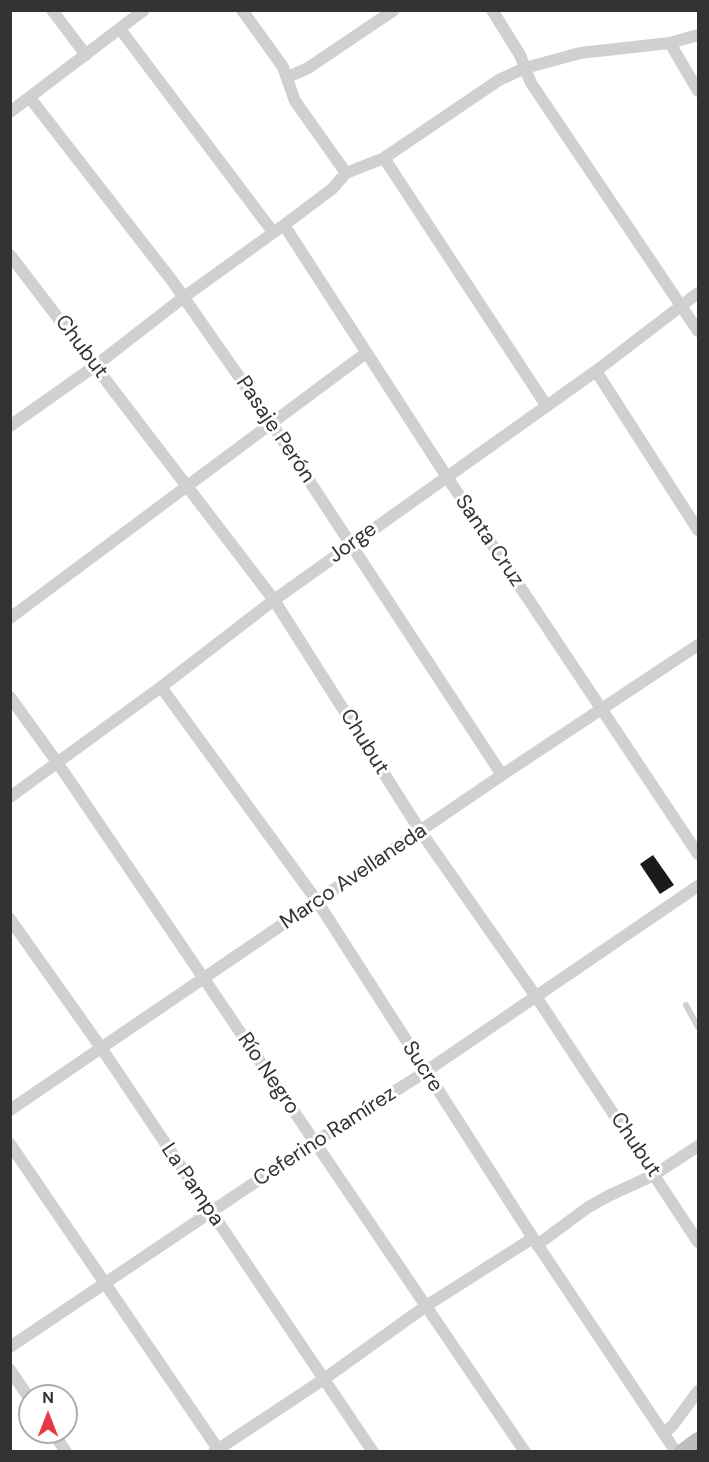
<!DOCTYPE html>
<meta charset="utf-8">
<style>
body{margin:0}
#map{position:relative;width:709px;height:1462px;overflow:hidden;background:#fff;font-family:"DM Sans",sans-serif}
canvas{display:block}
.frame{position:absolute;inset:0;border:12px solid #333;pointer-events:none}
.north{position:absolute;left:18px;top:1384px;width:60px;height:60px;box-sizing:border-box;background:#fff;border:2px solid #adadad;border-radius:50%;rotate:0deg;font-size:16px;font-weight:700;line-height:24px;text-align:center;color:#333}
.north::after{content:'';display:block;margin:auto;width:21px;height:27px;background:#e63946;clip-path:polygon(50% 0,100% 100%,50% 72%,0 100%)}
</style>
<div id="map">
<canvas width="709" height="1462"></canvas>
<div class="frame"></div>
<div class="north">N</div>
</div>
<script>
const g = document.querySelector('canvas').getContext('2d');
g.lineJoin = 'round';
function fillPath(path, color) { g.fillStyle = color; g.fill(path, 'evenodd'); }
const shape = rows => new Path2D(rows.map(r => 'M' + r).join(''));
function strokePath(path, color, width, dash) { g.strokeStyle = color; g.lineWidth = width; g.lineCap = dash ? 'butt' : 'round'; g.setLineDash(dash || []); g.stroke(path); }
function label(font, color, halo, rows, align = 'center') {
  g.font = font + ' "DM Sans",sans-serif'; g.lineWidth = 6; g.setLineDash([]); g.textBaseline = 'middle'; g.strokeStyle = halo; g.fillStyle = color; for (const [text, x, y, turn = 0] of rows) {
    g.save(); g.translate(x, y); g.rotate((+turn || 0) * Math.PI / 180); g.textAlign = isNaN(turn) ? turn : align; if (halo) g.strokeText(text, 0, 0); g.fillText(text, 0, 0); g.restore();
  }
}
fillPath(shape([
 [653,855,674,885,660,894,640,864]
]), '#1a1a1a');
strokePath(shape([
 [686,1005,698,1027]
]), '#d0d0d0', 6);
strokePath(shape([
 [52,10,86,55],
 [242,10,283,67,295,101,346,173],
 [492,10,520,55,531,83,698,331],
 [120,29,273,232],
 [670,43,698,91],
 [288,77,308,68,394,10],
 [30,98,173,282,272,424,502,775],
 [10,112,144,10],
 [384,158,546,405],
 [284,225,447,477,698,854],
 [10,255,274,600,421,832,535,995,698,1242],
 [596,371,698,530],
 [10,426,95,366,184,297,284,225,332,189,346,173,384,158,499,80,525,68,580,53,670,43,698,35],
 [10,618,366,353],
 [161,687,317,901,533,1238,676,1452],
 [10,697,57,762,525,1452],
 [10,797,161,687,274,600,596,371,698,293],
 [10,919,102,1049,373,1452],
 [10,1110,502,775,698,645],
 [10,1144,220,1452],
 [537,1245,587,1208,608,1196,654,1175,698,1146],
 [10,1347,315,1142,425,1072,698,886],
 [10,1370,30,1399],
 [53,1432,66,1452],
 [664,1433,673,1425,698,1391],
 [214,1452,324,1379,426,1306,533,1238]
]), '#d0d0d0', 12);
strokePath(shape([
 [682,1452,698,1440]
]), '#bdbdbd', 16);
label('21px', '#333', '#fff', [
 ["Chubut",81,347,53],
 ["Pasaje Perón",275,430,56],
 ["Santa Cruz",489,541,56],
 ["Jorge",353,543,-36],
 ["Chubut",364,742,58],
 ["Marco Avellaneda",354,877,-34],
 ["Sucre",422,1067,57],
 ["Río Negro",268,1074,56],
 ["Ceferino Ramírez",325,1137,-33],
 ["Chubut",635,1145,56],
 ["La Pampa",192,1185,56]
]);
</script>
